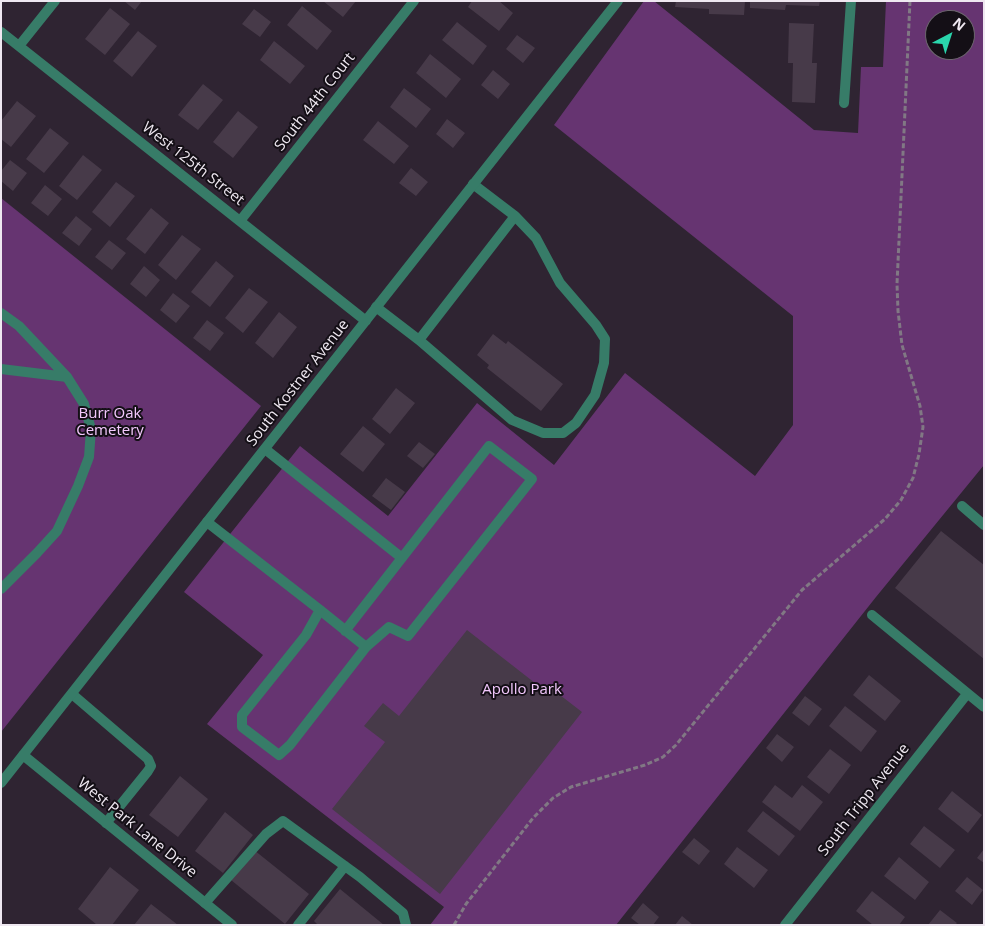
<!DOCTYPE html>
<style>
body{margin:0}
#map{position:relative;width:985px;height:926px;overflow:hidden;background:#2f2432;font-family:"Open Sans",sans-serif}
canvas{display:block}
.frame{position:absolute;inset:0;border:2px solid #efe8f1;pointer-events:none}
.north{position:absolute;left:925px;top:10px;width:50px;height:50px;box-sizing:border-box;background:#140f16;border:1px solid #6c666e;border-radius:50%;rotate:40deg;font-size:14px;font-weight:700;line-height:20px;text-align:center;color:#efe8f1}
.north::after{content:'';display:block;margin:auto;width:18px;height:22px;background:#2ad5ac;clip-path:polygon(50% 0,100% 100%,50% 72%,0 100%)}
</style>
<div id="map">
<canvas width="985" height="926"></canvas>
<div class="frame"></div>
<div class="north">N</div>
</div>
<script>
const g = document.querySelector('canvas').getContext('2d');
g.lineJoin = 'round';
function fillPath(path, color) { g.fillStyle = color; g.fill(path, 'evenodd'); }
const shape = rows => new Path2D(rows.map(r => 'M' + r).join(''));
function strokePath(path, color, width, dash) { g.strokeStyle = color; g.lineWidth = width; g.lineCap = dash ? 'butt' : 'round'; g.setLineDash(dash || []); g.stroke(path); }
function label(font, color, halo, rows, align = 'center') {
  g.font = font + ' "Open Sans",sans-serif'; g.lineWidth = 4; g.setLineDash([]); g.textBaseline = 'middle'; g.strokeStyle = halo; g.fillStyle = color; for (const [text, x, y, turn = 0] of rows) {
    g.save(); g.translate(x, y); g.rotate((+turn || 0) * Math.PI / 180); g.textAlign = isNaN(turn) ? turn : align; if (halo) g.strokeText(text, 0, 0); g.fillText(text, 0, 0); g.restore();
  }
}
fillPath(shape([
 [644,1,654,1,814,130,858,133,861,67,883,67,886,1,984,1,984,465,876,597,616,925,430,925,444,907,207,724,263,655,184,592,300,446,388,516,477,403,554,465,625,373,755,476,793,425,793,316,554,125],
 [935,20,965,20,965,50,935,50],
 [1,198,261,406,1,732]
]), '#663471');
fillPath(shape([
 [124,1,142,1,135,10],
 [323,1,356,1,343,17],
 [472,1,499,1,513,13,499,31,468,7],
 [676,1,745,1,744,15,709,14,709,9,675,7],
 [750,1,820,1,819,6,786,5,785,10,750,8],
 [302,6,332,31,317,50,287,25],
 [110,8,130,24,105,55,85,39],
 [254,9,271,22,260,37,242,24],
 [457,22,487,46,473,65,442,40],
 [789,23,814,24,812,63,817,63,815,103,792,102,793,63,788,63],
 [138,31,157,46,132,77,113,61],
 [517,35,535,48,523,63,506,49],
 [274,41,305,66,290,84,260,60],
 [430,54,461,79,446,98,416,73],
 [493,70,510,84,498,99,481,85],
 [203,84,223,100,198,130,178,115],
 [404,88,431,109,416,128,390,107],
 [17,101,36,116,11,147,1,139,1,121],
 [238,111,258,127,233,158,213,142],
 [447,119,465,133,453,148,436,134],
 [378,121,409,146,394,164,363,140],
 [50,128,69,143,44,173,26,159],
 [83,155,102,170,77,200,59,186],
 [10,160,27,173,13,191,1,181,1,171],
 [411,168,428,182,416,196,399,183],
 [116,182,135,196,110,227,92,212],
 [45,185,62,199,48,216,31,203],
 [151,208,169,223,145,254,126,239],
 [76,216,92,229,79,246,62,233],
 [182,235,201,249,176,280,158,265],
 [109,240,126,253,112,270,95,257],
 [216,261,234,276,210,307,191,292],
 [144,266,160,280,146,297,130,284],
 [249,288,268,302,243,333,225,318],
 [173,293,190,306,176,323,160,310],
 [279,312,297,327,273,358,255,343],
 [207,320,224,333,210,351,193,338],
 [493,334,506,344,508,341,563,384,541,411,487,368,489,365,477,355],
 [396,388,415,403,390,434,372,419],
 [363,426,385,444,363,472,340,454],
 [419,442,435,454,423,468,407,456],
 [386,478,405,492,391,510,372,496],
 [941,531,984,565,984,659,895,588],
 [467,630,544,690,547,685,582,712,440,894,332,809,385,742,364,726,383,703,399,716],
 [869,675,901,701,885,721,853,695],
 [805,696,822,709,809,726,792,713],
 [845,706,877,731,861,752,829,726],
 [777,734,794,747,782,762,766,748],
 [830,749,851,765,829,794,807,777],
 [180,776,208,799,178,837,149,815],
 [775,785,792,798,802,785,823,802,800,831,762,802],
 [952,791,982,815,968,833,938,809],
 [763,811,795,836,779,856,747,831],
 [225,812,253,835,223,873,195,851],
 [924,826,955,850,940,868,910,844],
 [694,838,710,851,699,865,682,852],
 [737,847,768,870,754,888,724,864],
 [984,849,984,863,977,858],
 [254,850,309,894,285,924,231,880],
 [899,857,929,882,915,900,884,876],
 [110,867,139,890,112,925,97,925,78,909],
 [967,877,983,890,972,905,955,891],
 [340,889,384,925,318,925,314,921],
 [872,891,905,917,899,925,873,925,856,911],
 [643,903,659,917,653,925,640,925,631,918],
 [151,904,178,925,134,925],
 [940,910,957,923,955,925,928,925],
 [682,916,693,925,675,925]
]), '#473a49');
strokePath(shape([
 [454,925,466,904,533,818,553,798,571,787,645,765,663,757,676,745,802,590,885,519,901,500,913,478,919,454,923,427,920,406,902,345,898,311,897,284,910,1]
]), '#817884', 3, [5, 2.5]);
strokePath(shape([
 [844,103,851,1],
 [376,307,419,340,515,216,473,184],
 [1,313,19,326,67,377,84,404,91,429,89,457,78,486,57,531,37,553,1,589],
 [419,340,512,420,543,433,563,433,576,423,595,395,604,363,605,339,596,325,560,283,536,238,515,216],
 [1,369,67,377],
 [265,449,402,558],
 [962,506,984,525],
 [207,522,320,610,306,635,242,715,242,727,279,755,290,745,366,647,389,627,408,636,532,479,489,446,345,631],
 [320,610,366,647],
 [72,694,148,759,151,766,148,771,106,823],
 [205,903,266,834,283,821,360,877,403,913,406,925],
 [298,925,345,866]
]), '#377c68', 10);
strokePath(shape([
 [1,32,366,321],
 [19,46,55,1],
 [240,221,414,1],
 [872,615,984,707],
 [23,755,232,925],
 [1,783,618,1],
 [785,925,967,694]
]), '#377c68', 10);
label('15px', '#efe8f1', '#140f16', [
 ["South 44th Court",315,102,-52],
 ["West 125th Street",193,164,38],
 ["South Kostner Avenue",298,383,-52],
 ["South Tripp Avenue",864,800,-52],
 ["West Park Lane Drive",137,828,39]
]);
label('15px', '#f3c8fd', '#140f16', [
 ["Burr Oak",110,414],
 ["Cemetery",110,431],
 ["Apollo Park",522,690]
]);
</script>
